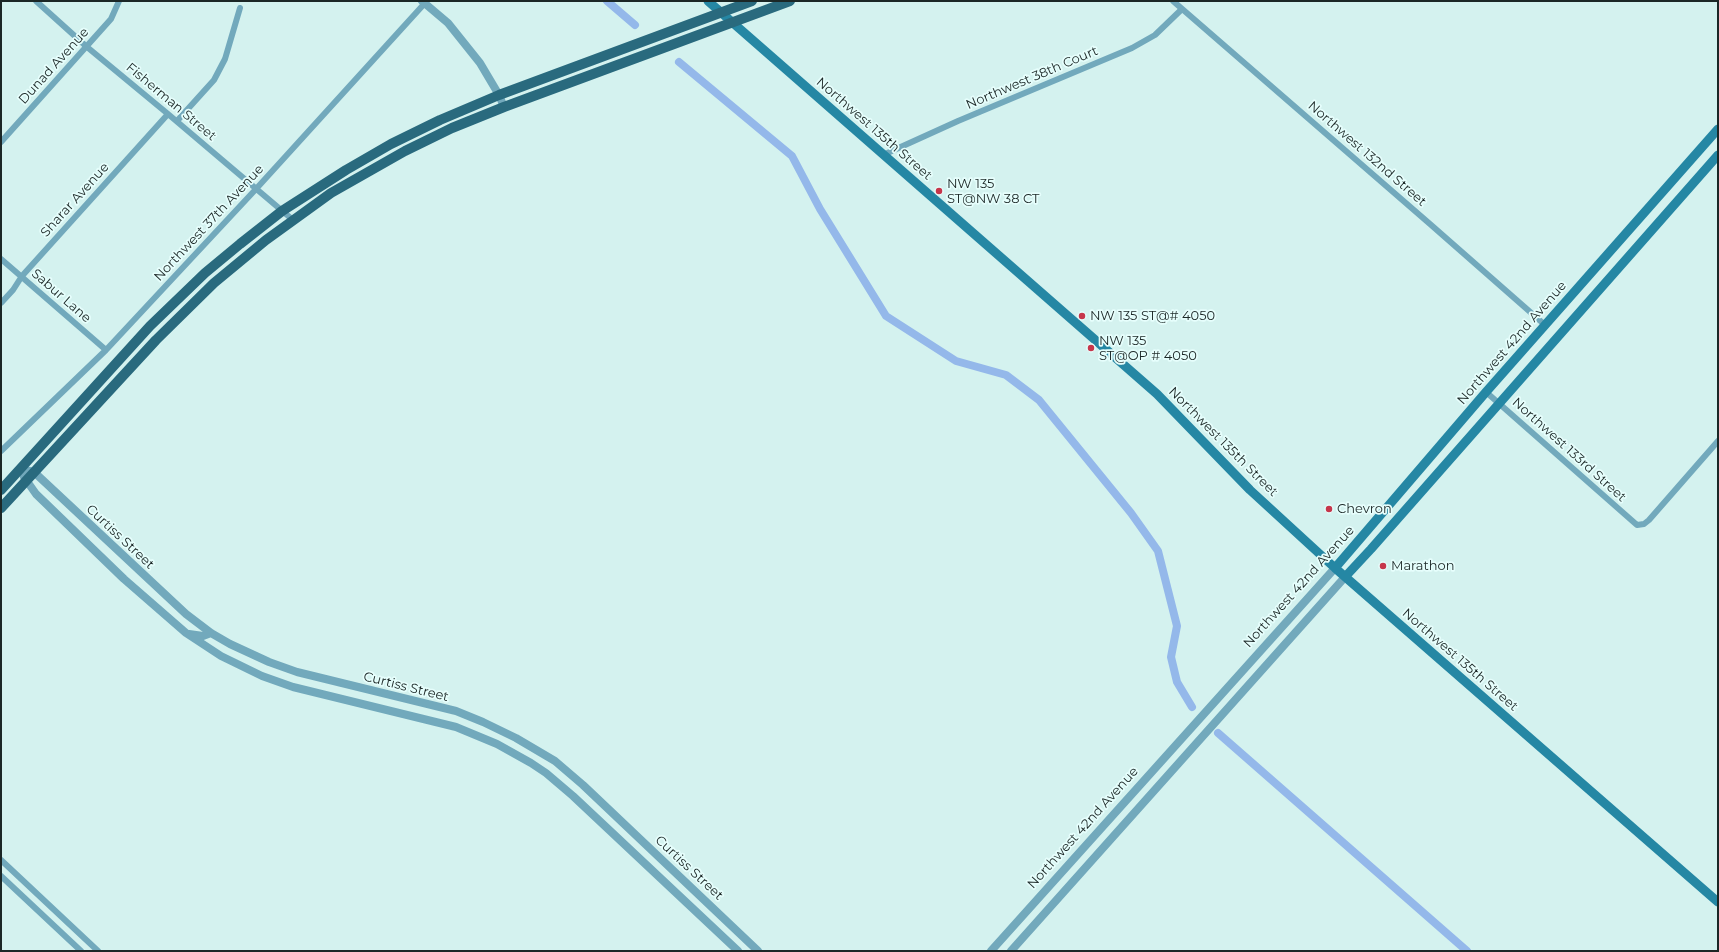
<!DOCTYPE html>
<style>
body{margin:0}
#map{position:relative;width:1719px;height:952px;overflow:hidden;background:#d4f2ef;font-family:Montserrat,sans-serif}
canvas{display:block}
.frame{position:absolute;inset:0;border:2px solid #1b2726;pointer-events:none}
</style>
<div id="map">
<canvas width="1719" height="952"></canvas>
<div class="frame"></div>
</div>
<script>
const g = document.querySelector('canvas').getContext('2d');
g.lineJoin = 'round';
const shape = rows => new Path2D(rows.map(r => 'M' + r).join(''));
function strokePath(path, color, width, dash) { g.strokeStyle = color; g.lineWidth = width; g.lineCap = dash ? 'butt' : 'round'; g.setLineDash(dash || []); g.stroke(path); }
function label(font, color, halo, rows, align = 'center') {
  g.font = font + ' Montserrat,sans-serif'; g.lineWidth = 3.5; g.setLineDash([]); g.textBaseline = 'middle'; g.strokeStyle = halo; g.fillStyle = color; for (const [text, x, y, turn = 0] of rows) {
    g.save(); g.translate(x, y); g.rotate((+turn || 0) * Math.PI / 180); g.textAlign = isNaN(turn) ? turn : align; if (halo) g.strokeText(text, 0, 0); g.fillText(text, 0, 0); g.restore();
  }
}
strokePath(shape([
 [607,1,635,25],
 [679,62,792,156,820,209,886,316,956,361,1006,375,1039,400,1131,513,1158,551,1177,626,1171,657,1177,682,1192,707],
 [1218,733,1467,951]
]), '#94b8ea', 8);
strokePath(shape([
 [36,1,87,47,168,114,293,220],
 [1173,1,1430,224,1545,325],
 [177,121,214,80,225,59,240,8],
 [1,142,111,19,119,1],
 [883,155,958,121,1132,48,1155,35,1182,9],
 [1,259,106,350],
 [1,303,13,290,22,276,168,114],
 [1486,392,1637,525,1644,524,1649,520,1718,441],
 [1,451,106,350,256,189,425,3],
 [1,860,98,951],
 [1,876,81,951]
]), '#72a9bc', 6);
strokePath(shape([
 [422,1,448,23,480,63,499,95,504,107],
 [20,469,34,472,186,614,211,633,230,644,269,662,297,672,456,711,483,722,516,738,555,761,583,785,758,951],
 [24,477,36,494,124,579,186,633,221,656,262,676,293,687,456,727,497,744,531,763,546,773,573,796,738,951],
 [189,634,203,636,211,633],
 [991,951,1335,568],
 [1011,951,1345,577]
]), '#72a9bc', 8);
strokePath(shape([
 [708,1,1157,394,1250,490,1335,568,1718,902],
 [1335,568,1486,392,1718,129],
 [1345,577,1371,549,1718,155]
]), '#2587a4', 9);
strokePath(shape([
 [1,490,150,326,205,273,240,244,282,211,346,170,391,144,440,120,499,95,752,1],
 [1,508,156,340,214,283,266,240,331,193,405,151,452,128,504,107,790,1]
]), '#296a7e', 10);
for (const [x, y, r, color] of [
 [939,191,4,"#c6364b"],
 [1082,316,4,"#c6364b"],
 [1091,348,4,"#c6364b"],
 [1329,509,4,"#c6364b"],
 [1383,566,4,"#c6364b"]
]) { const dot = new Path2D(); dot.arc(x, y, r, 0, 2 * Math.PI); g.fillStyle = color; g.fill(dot); strokePath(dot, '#e6fefc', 1.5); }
label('13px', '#1b2726', '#e6fefc', [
 ["Dunad Avenue",54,66,-48],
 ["Northwest 38th Court",1032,78,-23],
 ["Fisherman Street",171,102,40],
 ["Northwest 135th Street",874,129,41],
 ["Northwest 132nd Street",1367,154,41],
 ["Sharar Avenue",75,200,-48],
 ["Northwest 37th Avenue",209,223,-47],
 ["Sabur Lane",61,296,41],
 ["Northwest 42nd Avenue",1512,343,-49],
 ["Northwest 135th Street",1223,442,45],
 ["Northwest 133rd Street",1569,450,42],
 ["Curtiss Street",120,537,43],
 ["Northwest 42nd Avenue",1299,587,-48],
 ["Northwest 135th Street",1460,660,41],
 ["Curtiss Street",406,687,14],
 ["Northwest 42nd Avenue",1083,828,-48],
 ["Curtiss Street",689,868,43]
]);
label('13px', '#1b2726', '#e6fefc', [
 ["NW 135",947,184],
 ["ST@NW 38 CT",947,199],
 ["NW 135 ST@# 4050",1090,316],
 ["NW 135",1099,341],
 ["ST@OP # 4050",1099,356],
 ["Chevron",1337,509],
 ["Marathon",1391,566]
], 'left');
</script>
